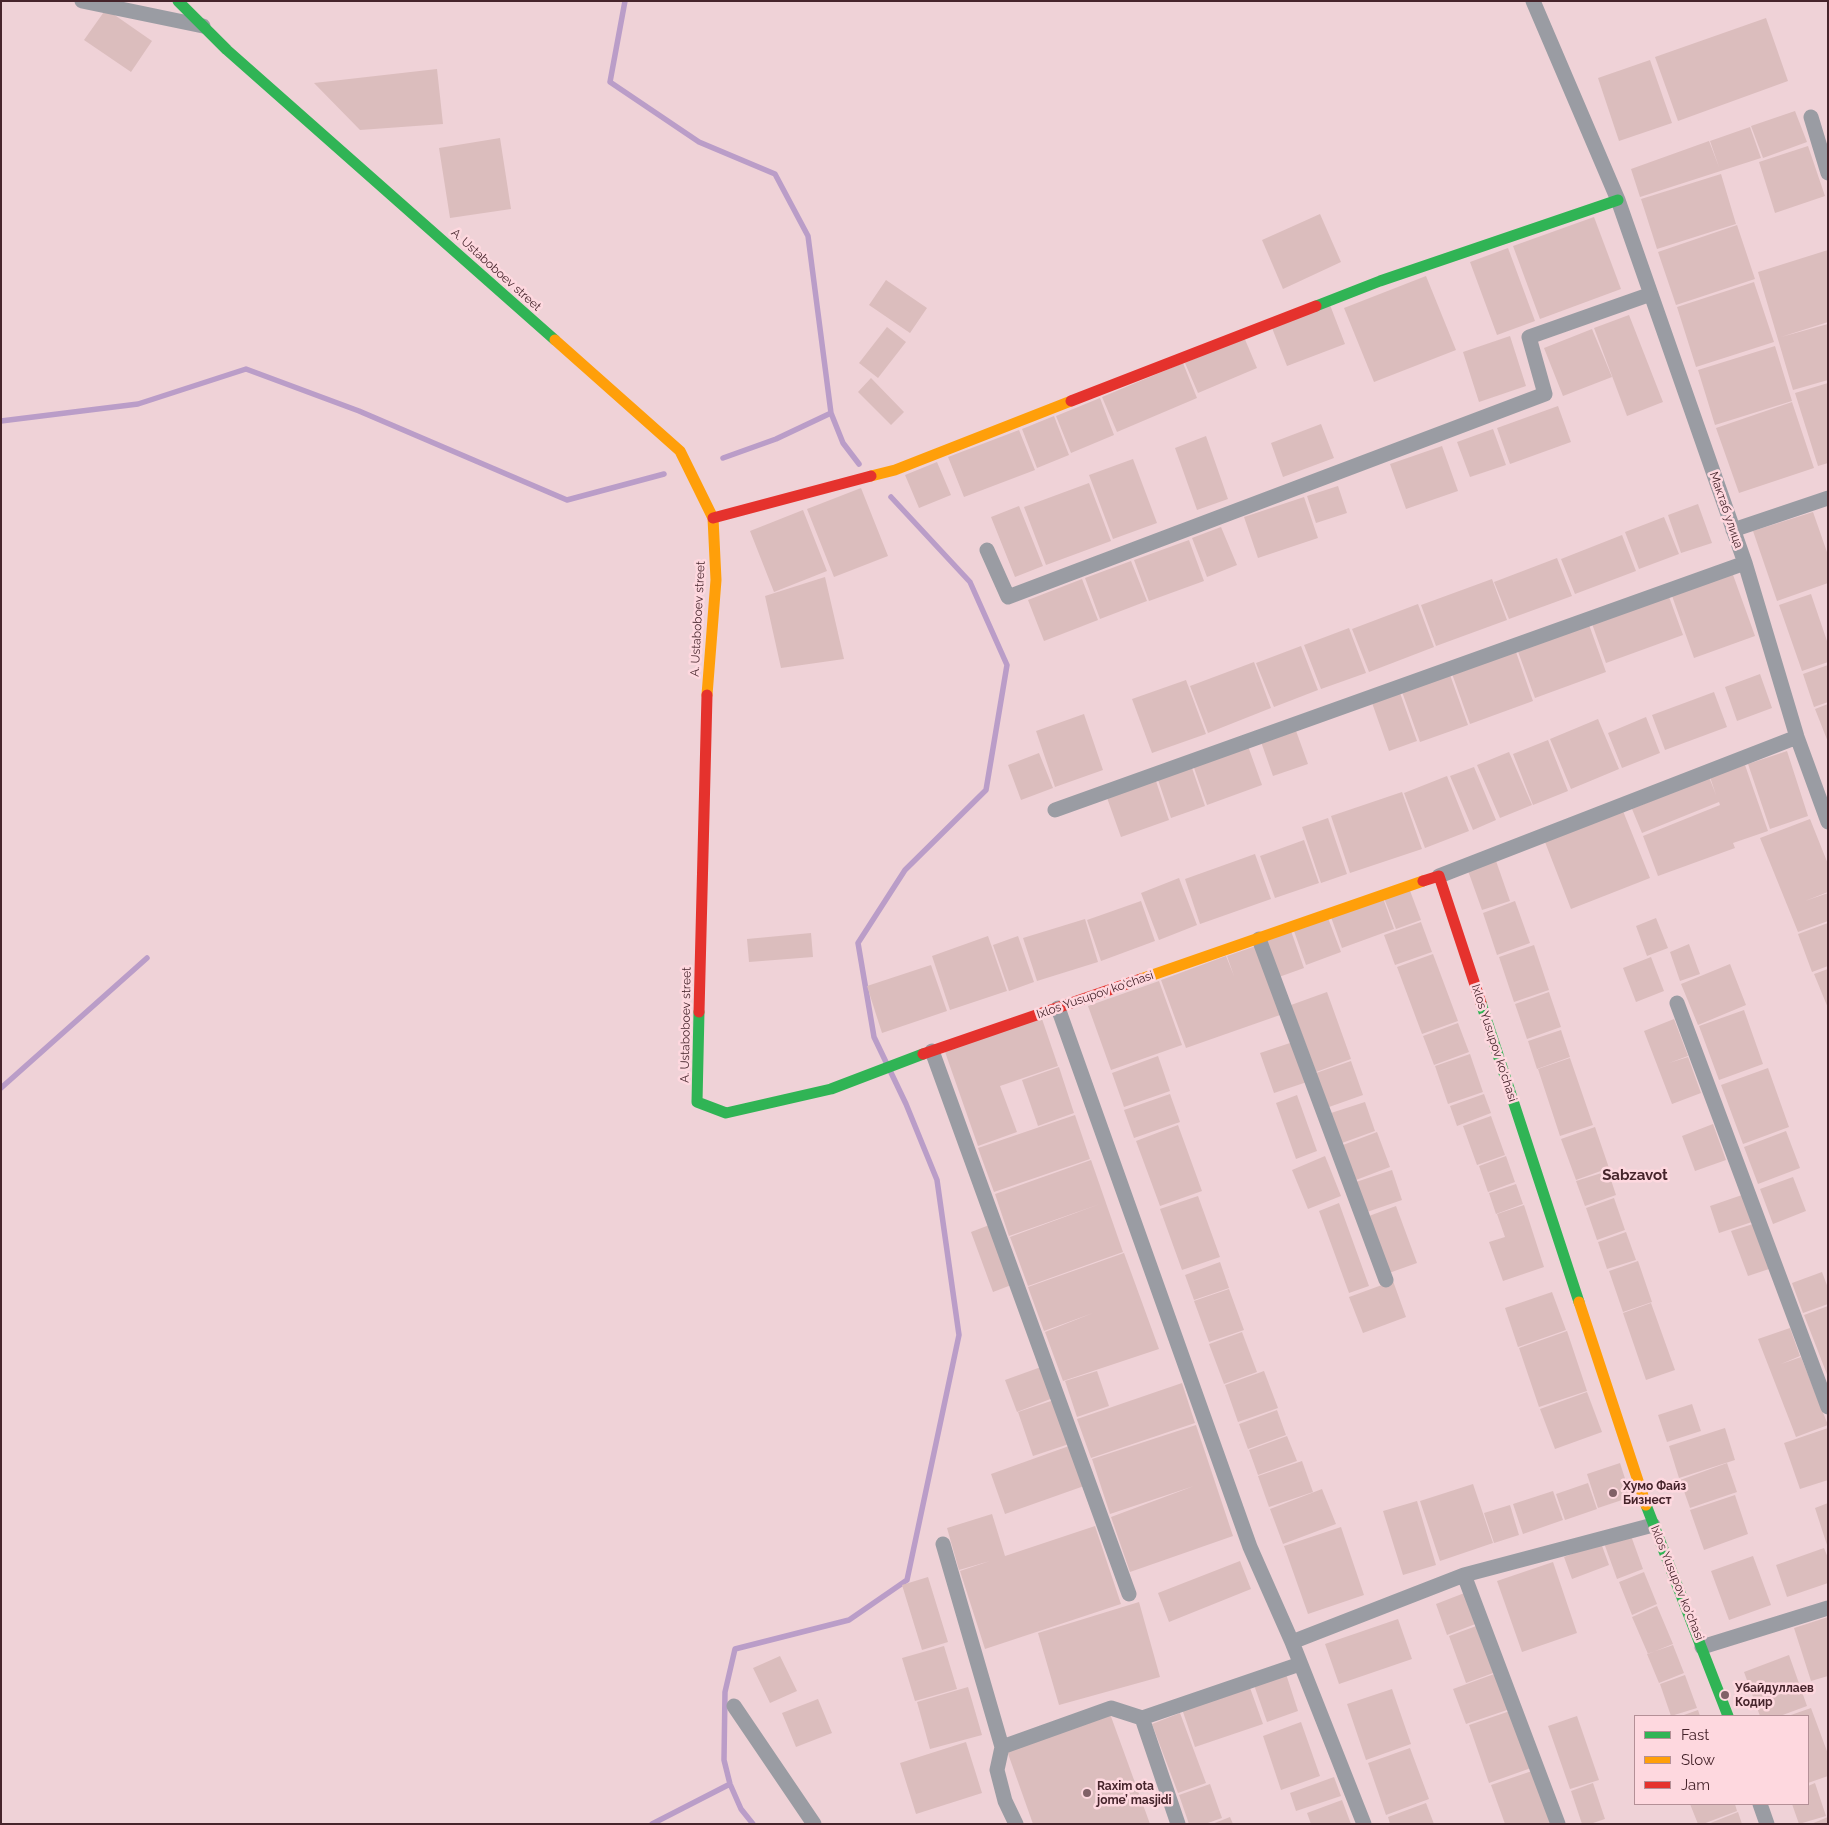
<!DOCTYPE html>
<meta charset="utf-8">
<style>
body{margin:0}
#map{position:relative;width:1829px;height:1825px;overflow:hidden;background:#efd2d7;font-family:Raleway,sans-serif}
canvas{display:block}
.frame{position:absolute;inset:0;border:2px solid #46242b;pointer-events:none}
.legend{position:absolute;left:1634px;top:1715px;width:175px;height:90px;box-sizing:border-box;background:#fed8df;border:1px solid #b49097;margin:0;padding:6px 9px;list-style:none;font-size:15px;color:#46242b}
.legend li{display:flex;align-items:center;gap:10px;height:25px}
.legend b{width:25px;border:1px solid #b49097}
</style>
<div id="map">
<canvas width="1829" height="1825"></canvas>
<div class="frame"></div>
<ul class="legend">
<li><b style="height:6px;background:#30b455"></b>Fast</li>
<li><b style="height:6px;background:#ff9f0a"></b>Slow</li>
<li><b style="height:6px;background:#e5322d"></b>Jam</li>
</ul>
</div>
<script>
const g = document.querySelector('canvas').getContext('2d');
g.lineJoin = 'round';
const shape = rows => new Path2D(rows.map(r => 'M' + r).join(''));
function strokePath(path, color, width, dash) { g.strokeStyle = color; g.lineWidth = width; g.lineCap = dash ? 'butt' : 'round'; g.setLineDash(dash || []); g.stroke(path); }
function fillPath(path, color) { g.fillStyle = color; g.fill(path, 'evenodd'); }
function label(font, color, halo, rows, align = 'center') {
  g.font = font + ' Raleway,sans-serif'; g.lineWidth = 5; g.setLineDash([]); g.textBaseline = 'middle'; g.strokeStyle = halo; g.fillStyle = color; for (const [text, x, y, turn = 0] of rows) {
    g.save(); g.translate(x, y); g.rotate((+turn || 0) * Math.PI / 180); g.textAlign = isNaN(turn) ? turn : align; if (halo) g.strokeText(text, 0, 0); g.fillText(text, 0, 0); g.restore();
  }
}
strokePath(shape([
 [625,1,610,82,699,142,775,174,808,236,831,413,843,443,859,464],
 [1,421,138,404,246,369,359,411,567,500,664,474],
 [723,458,776,439,831,413],
 [1,1088,147,958],
 [652,1824,730,1784],
 [753,1824,741,1809,730,1784,724,1760,725,1692,735,1649,849,1620,907,1580,959,1335,937,1180,906,1104,874,1037,858,943,905,870,986,790,1007,665,970,582,891,497]
]), '#ba9dc8', 5.5);
fillPath(shape([
 [106,9,152,41,131,72,84,40],
 [1766,18,1788,81,1678,121,1655,57],
 [1650,60,1672,123,1619,141,1598,78],
 [437,69,443,124,360,130,314,83],
 [1795,111,1807,142,1763,158,1751,126],
 [1750,127,1761,158,1640,197,1631,169,1709,141,1719,167,1710,141],
 [500,138,511,209,450,218,439,148],
 [1808,146,1825,196,1775,213,1759,162],
 [1721,174,1736,224,1657,249,1641,199],
 [1320,214,1341,262,1283,289,1262,240],
 [1594,217,1621,289,1540,319,1513,246],
 [1737,225,1755,279,1676,305,1658,252],
 [1508,248,1535,321,1497,335,1470,262],
 [1828,250,1828,322,1781,337,1828,324,1828,380,1793,390,1758,272],
 [1426,276,1456,350,1374,382,1344,308],
 [886,280,927,308,910,333,869,305],
 [1754,282,1774,342,1696,367,1677,307],
 [1330,305,1345,344,1287,366,1272,328],
 [1629,315,1663,402,1627,416,1594,328],
 [887,327,906,342,878,378,859,363],
 [1592,329,1612,377,1563,396,1544,348],
 [1510,336,1526,386,1479,402,1463,352],
 [1244,337,1257,368,1198,393,1185,363],
 [1775,346,1792,401,1715,425,1698,370],
 [1183,363,1197,398,1117,432,1102,397],
 [871,378,904,412,891,425,858,392],
 [1828,383,1828,463,1818,466,1795,393],
 [1100,398,1114,435,1071,453,1056,416],
 [1792,402,1814,468,1739,493,1716,428],
 [1558,406,1571,442,1510,464,1497,428],
 [1054,416,1069,455,1037,468,1022,429],
 [1321,424,1334,458,1283,477,1271,443],
 [1493,429,1506,465,1470,477,1457,442],
 [1019,430,1035,470,964,497,948,457],
 [1206,436,1228,499,1197,510,1175,448],
 [1442,446,1458,491,1406,509,1390,464],
 [1133,459,1157,523,1113,539,1089,475],
 [937,462,951,495,919,508,905,475],
 [1089,483,1111,541,1046,565,1024,507],
 [1338,486,1347,513,1316,523,1307,496],
 [861,488,888,556,834,577,807,509],
 [1304,497,1318,538,1258,558,1244,517],
 [1698,504,1712,543,1681,553,1668,515],
 [1019,506,1043,566,1015,577,991,517],
 [803,510,827,571,774,592,750,531],
 [1813,512,1828,555,1828,583,1777,601,1753,531],
 [1664,517,1679,554,1639,569,1625,532],
 [1221,527,1237,565,1207,577,1192,538],
 [1622,535,1636,571,1575,594,1561,559],
 [1189,540,1204,581,1149,601,1134,560],
 [1557,558,1572,596,1509,619,1494,582],
 [1131,561,1147,601,1100,619,1085,578],
 [1732,572,1755,636,1694,658,1671,593],
 [825,577,844,659,781,668,765,596],
 [1082,579,1098,620,1044,641,1028,600],
 [1492,579,1507,620,1436,646,1421,605],
 [1668,594,1683,635,1606,663,1591,621],
 [1811,594,1828,644,1828,662,1802,671,1779,605],
 [1418,604,1434,647,1369,672,1352,629],
 [1588,622,1606,672,1535,698,1517,649],
 [1349,628,1366,673,1321,689,1304,645],
 [1301,646,1318,690,1274,707,1256,663],
 [1515,649,1533,701,1470,724,1451,671],
 [1254,662,1271,708,1208,733,1190,686],
 [1828,665,1828,702,1814,707,1803,674],
 [1449,672,1468,725,1420,742,1401,689],
 [1760,674,1772,708,1737,721,1725,687],
 [1186,680,1206,734,1152,753,1132,699],
 [1399,690,1417,741,1389,751,1371,700],
 [1714,692,1727,727,1665,750,1652,715],
 [1828,704,1828,742,1815,709],
 [1084,714,1103,770,1055,787,1036,731],
 [1646,717,1660,753,1622,768,1608,733],
 [1598,719,1619,769,1571,789,1550,739],
 [1295,728,1308,764,1273,776,1260,739],
 [1548,740,1568,791,1533,805,1513,754],
 [1248,746,1262,785,1207,805,1193,765],
 [1787,751,1808,816,1770,829,1748,764],
 [1509,752,1532,805,1500,818,1477,765],
 [1039,753,1053,788,1021,800,1008,765],
 [1191,765,1205,806,1171,818,1157,777],
 [1745,765,1768,831,1733,843,1735,848,1658,876,1643,836,1720,805,1719,802,1642,833,1632,809,1709,777,1716,795,1710,777],
 [1474,767,1496,820,1473,830,1450,776],
 [1447,776,1469,831,1425,848,1404,793],
 [1155,778,1169,820,1121,837,1106,795],
 [1402,792,1422,849,1350,873,1331,816],
 [1623,811,1650,878,1571,909,1545,842],
 [1328,818,1347,874,1321,883,1302,827],
 [1810,819,1828,864,1828,892,1805,901,1828,893,1828,921,1798,932,1760,838],
 [1304,840,1319,883,1275,898,1260,856],
 [1255,854,1271,899,1200,924,1185,879],
 [1495,858,1510,901,1482,910,1467,868],
 [1179,878,1197,925,1159,940,1141,893],
 [1409,888,1421,920,1396,929,1384,898],
 [1383,898,1394,929,1342,948,1331,917],
 [1141,901,1155,941,1101,961,1087,920],
 [1515,901,1530,943,1497,955,1483,913],
 [1328,918,1341,952,1306,965,1294,931],
 [1656,918,1668,948,1647,956,1636,926],
 [1085,919,1098,962,1037,981,1023,938],
 [1421,922,1432,952,1395,965,1384,935],
 [1828,923,1828,966,1812,972,1798,934],
 [1291,931,1304,968,1279,977,1266,940],
 [811,933,813,957,749,962,747,939],
 [988,936,1007,991,950,1010,932,956],
 [1018,936,1034,982,1009,991,993,945],
 [1689,944,1700,974,1680,981,1670,952],
 [1534,945,1549,990,1514,1002,1499,957],
 [1256,946,1280,1015,1186,1048,1161,980,1226,956,1234,976,1227,956],
 [1433,954,1458,1021,1422,1034,1397,967],
 [1651,957,1664,991,1636,1002,1623,968],
 [1730,964,1746,1005,1698,1025,1681,984],
 [931,965,947,1011,882,1033,867,986],
 [1828,969,1828,1008,1814,974],
 [1159,981,1182,1045,1111,1070,1088,1006],
 [1327,992,1351,1059,1316,1072,1291,1005],
 [1549,992,1561,1027,1527,1039,1515,1004],
 [1744,1010,1763,1064,1719,1080,1699,1026],
 [1041,1016,1058,1066,1000,1086,1017,1132,978,1146,944,1049],
 [1674,1019,1688,1056,1669,1063,1688,1057,1701,1093,1672,1104,1644,1031],
 [1458,1023,1469,1052,1434,1065,1423,1036],
 [1561,1030,1570,1057,1537,1069,1528,1041],
 [1293,1042,1307,1082,1274,1093,1260,1053],
 [1470,1054,1483,1092,1448,1104,1435,1066],
 [1158,1056,1170,1091,1124,1107,1112,1073],
 [1570,1058,1593,1125,1560,1136,1538,1069],
 [1351,1061,1363,1095,1329,1107,1316,1073],
 [1059,1067,1074,1113,1038,1126,1022,1080],
 [1768,1068,1789,1127,1743,1144,1721,1085],
 [1170,1094,1180,1122,1134,1138,1124,1110],
 [1484,1094,1491,1113,1457,1126,1450,1106],
 [1297,1095,1317,1151,1296,1159,1276,1103],
 [1365,1102,1375,1131,1342,1143,1331,1113],
 [1075,1115,1090,1159,994,1192,978,1148],
 [1491,1116,1505,1155,1477,1165,1463,1126],
 [1713,1124,1726,1160,1695,1171,1682,1136],
 [1178,1125,1202,1191,1160,1206,1136,1141],
 [1595,1127,1609,1168,1576,1180,1561,1139],
 [1786,1131,1800,1168,1758,1184,1744,1147],
 [1377,1132,1390,1167,1356,1180,1343,1145],
 [1325,1156,1341,1196,1308,1209,1292,1170],
 [1506,1156,1515,1182,1488,1192,1479,1166],
 [1091,1160,1123,1252,1028,1286,1010,1237,1100,1204,1009,1236,995,1194],
 [1392,1170,1402,1200,1367,1212,1356,1182],
 [1608,1171,1616,1195,1585,1206,1576,1181],
 [1793,1177,1806,1211,1773,1224,1760,1189],
 [1516,1184,1523,1204,1496,1214,1489,1193],
 [1742,1195,1752,1222,1719,1233,1710,1206],
 [1198,1196,1220,1257,1182,1270,1160,1209],
 [1614,1198,1625,1230,1597,1240,1586,1208],
 [1339,1203,1369,1286,1349,1293,1319,1211],
 [1524,1205,1544,1267,1503,1281,1489,1242,1505,1237,1497,1214],
 [1396,1206,1417,1263,1389,1273,1369,1216],
 [992,1224,1014,1284,993,1292,971,1232],
 [1753,1224,1769,1269,1748,1276,1731,1231],
 [1626,1232,1636,1260,1607,1269,1598,1242],
 [1124,1253,1159,1349,1063,1381,1045,1332,1093,1313,1044,1331,1028,1287],
 [1638,1261,1652,1302,1623,1312,1609,1271],
 [1220,1262,1229,1288,1194,1300,1185,1275],
 [1822,1272,1828,1288,1828,1304,1803,1313,1792,1283],
 [1393,1281,1406,1317,1363,1333,1349,1297],
 [1229,1289,1244,1330,1209,1342,1194,1301],
 [1552,1292,1566,1330,1518,1347,1505,1308],
 [1651,1303,1675,1370,1646,1380,1623,1313],
 [1828,1306,1828,1377,1804,1315],
 [1790,1328,1800,1356,1781,1364,1801,1357,1828,1425,1796,1437,1758,1339],
 [1567,1331,1587,1391,1539,1407,1519,1348],
 [1242,1332,1257,1372,1224,1384,1209,1344],
 [1041,1367,1053,1398,1017,1412,1005,1380],
 [1097,1371,1109,1406,1077,1417,1065,1381],
 [1264,1371,1278,1408,1238,1422,1225,1385],
 [1182,1383,1195,1423,1091,1458,1077,1419],
 [1587,1392,1602,1432,1555,1449,1540,1409],
 [1054,1400,1069,1444,1033,1456,1018,1412],
 [1692,1404,1701,1431,1667,1442,1658,1415],
 [1277,1410,1286,1435,1248,1449,1239,1424],
 [1196,1425,1233,1536,1130,1572,1111,1517,1194,1486,1110,1514,1092,1459],
 [1725,1428,1735,1460,1679,1478,1669,1446],
 [1828,1428,1828,1480,1800,1489,1784,1443],
 [1287,1436,1297,1461,1258,1475,1249,1450],
 [1069,1446,1084,1486,1005,1514,991,1474],
 [1302,1461,1313,1492,1269,1507,1258,1476],
 [1620,1463,1631,1497,1598,1508,1587,1474],
 [1727,1463,1737,1492,1690,1508,1680,1480],
 [1588,1483,1597,1509,1565,1520,1556,1494],
 [1473,1484,1493,1543,1440,1561,1420,1501],
 [1322,1489,1336,1524,1283,1544,1270,1509],
 [1553,1491,1563,1520,1523,1534,1513,1504],
 [1735,1495,1748,1534,1704,1550,1690,1510],
 [1417,1501,1436,1565,1403,1575,1383,1511],
 [1828,1503,1828,1545,1827,1545,1815,1508],
 [1510,1505,1519,1535,1494,1543,1484,1513],
 [992,1514,1005,1556,1095,1526,1121,1604,985,1649,960,1571,990,1561,959,1570,947,1528],
 [1341,1527,1364,1595,1308,1614,1284,1546],
 [1630,1533,1643,1569,1617,1579,1604,1543],
 [1601,1543,1609,1565,1572,1579,1564,1557],
 [1824,1548,1828,1558,1828,1583,1787,1597,1776,1565],
 [1753,1556,1771,1605,1729,1620,1711,1571],
 [1240,1561,1251,1589,1169,1622,1158,1593],
 [1553,1562,1577,1633,1522,1652,1497,1581],
 [1644,1572,1657,1604,1632,1615,1619,1582],
 [928,1577,948,1642,922,1650,902,1585],
 [1467,1592,1478,1623,1447,1635,1436,1604],
 [1139,1602,1160,1677,1059,1705,1038,1633],
 [1657,1606,1673,1644,1648,1654,1632,1617],
 [1828,1617,1828,1676,1811,1681,1794,1628],
 [1398,1619,1412,1659,1339,1684,1325,1644],
 [1479,1625,1496,1672,1466,1683,1449,1636],
 [1673,1645,1684,1673,1659,1683,1647,1654],
 [944,1646,957,1689,915,1701,902,1658],
 [1789,1655,1807,1706,1780,1716,1760,1716,1744,1672],
 [780,1656,797,1691,770,1703,753,1668],
 [1497,1673,1510,1709,1466,1724,1453,1689],
 [1286,1674,1298,1711,1267,1722,1254,1685],
 [1685,1675,1697,1708,1671,1716,1660,1684],
 [1249,1685,1263,1724,1195,1747,1182,1709],
 [968,1687,982,1735,930,1749,917,1702],
 [1392,1689,1411,1744,1366,1760,1347,1704],
 [818,1699,832,1733,796,1747,782,1713],
 [1811,1708,1828,1754,1828,1776,1808,1783,1808,1716,1788,1716],
 [1698,1710,1700,1716,1681,1716],
 [1109,1711,1150,1824,1033,1824,1006,1748],
 [1510,1711,1531,1768,1489,1783,1469,1725],
 [1180,1713,1206,1783,1178,1793,1152,1724],
 [1577,1716,1599,1780,1570,1789,1548,1726],
 [1301,1722,1320,1776,1281,1790,1263,1736],
 [966,1742,982,1793,916,1814,900,1763],
 [1410,1748,1429,1799,1386,1815,1368,1763],
 [1532,1771,1551,1824,1505,1824,1491,1785],
 [1334,1777,1341,1796,1296,1811,1290,1793],
 [1593,1783,1605,1819,1590,1824,1582,1824,1571,1791],
 [1815,1783,1826,1816,1799,1824,1792,1804,1808,1804,1808,1786],
 [1210,1784,1222,1818,1205,1824,1189,1824,1179,1795],
 [1342,1800,1351,1824,1311,1824,1307,1813],
 [1426,1803,1434,1824,1390,1824,1388,1817],
 [1690,1804,1735,1804,1737,1811,1703,1824,1698,1824],
 [1738,1812,1742,1824,1708,1824],
 [1230,1817,1233,1824,1212,1824],
 [1828,1817,1828,1824,1811,1824]
]), '#dbbdbd');
strokePath(shape([
 [82,1,203,26],
 [1533,1,1618,200,1745,563,1797,737,1828,822],
 [1811,117,1828,173],
 [1733,530,1828,498],
 [987,550,1008,597,1545,394,1529,337,1651,294],
 [1055,810,1745,563],
 [1439,876,1797,737],
 [1259,939,1386,1280],
 [1677,1003,1828,1407],
 [1058,1008,1250,1547,1292,1642,1364,1824],
 [932,1051,1129,1594],
 [943,1544,1002,1747],
 [1464,1575,1558,1824],
 [1292,1642,1464,1575,1653,1525],
 [1702,1647,1828,1608],
 [734,1706,814,1824],
 [1142,1718,1178,1824],
 [1760,1804,1767,1824],
 [1016,1824,1005,1801,997,1770,1002,1747,1111,1708,1142,1718,1300,1664]
]), '#9a9ca3', 15);
strokePath(shape([
 [178,1,227,50,555,340],
 [1316,306,1380,281,1618,200],
 [1481,1003,1579,1302],
 [699,1012,697,1102,726,1113,831,1089,923,1054],
 [1646,1505,1728,1716]
]), '#30b455', 11);
strokePath(shape([
 [555,340,680,451,713,518,716,580,707,695],
 [871,476,895,470,1071,401],
 [1141,979,1423,881],
 [1579,1302,1646,1505]
]), '#ff9f0a', 11);
strokePath(shape([
 [1071,401,1316,306],
 [713,518,871,476],
 [1423,881,1439,876,1481,1003],
 [699,1012,707,695],
 [923,1054,1141,979]
]), '#e5322d', 11);
for (const [x, y, r, color] of [
 [1613,1493,5,"#816167"],
 [1725,1695,5,"#816167"],
 [1087,1793,5,"#816167"]
]) { const dot = new Path2D(); dot.arc(x, y, r, 0, 2 * Math.PI); g.fillStyle = color; g.fill(dot); strokePath(dot, '#fed8df', 2); }
label('12px', '#46242b', '#fed8df', [
 ["A. Ustaboboev street",496,270,42],
 ["Мактаб улица",1726,510,71],
 ["A. Ustaboboev street",698,619,-87],
 ["Ixlos Yusupov ko'chasi",1095,995,-19],
 ["A. Ustaboboev street",686,1025,-89],
 ["Ixlos Yusupov ko'chasi",1494,1043,72],
 ["Ixlos Yusupov ko'chasi",1677,1583,68]
]);
label('bold 12px', '#46242b', '#fed8df', [
 ["Хумо Файз",1623,1486],
 ["Бизнест",1623,1500],
 ["Убайдуллаев",1735,1688],
 ["Кодир",1735,1702],
 ["Raxim ota",1097,1786],
 ["jome’ masjidi",1097,1800]
], 'left');
label('bold 15px', '#46242b', '#fed8df', [
 ["Sabzavot",1635,1175]
]);
</script>
